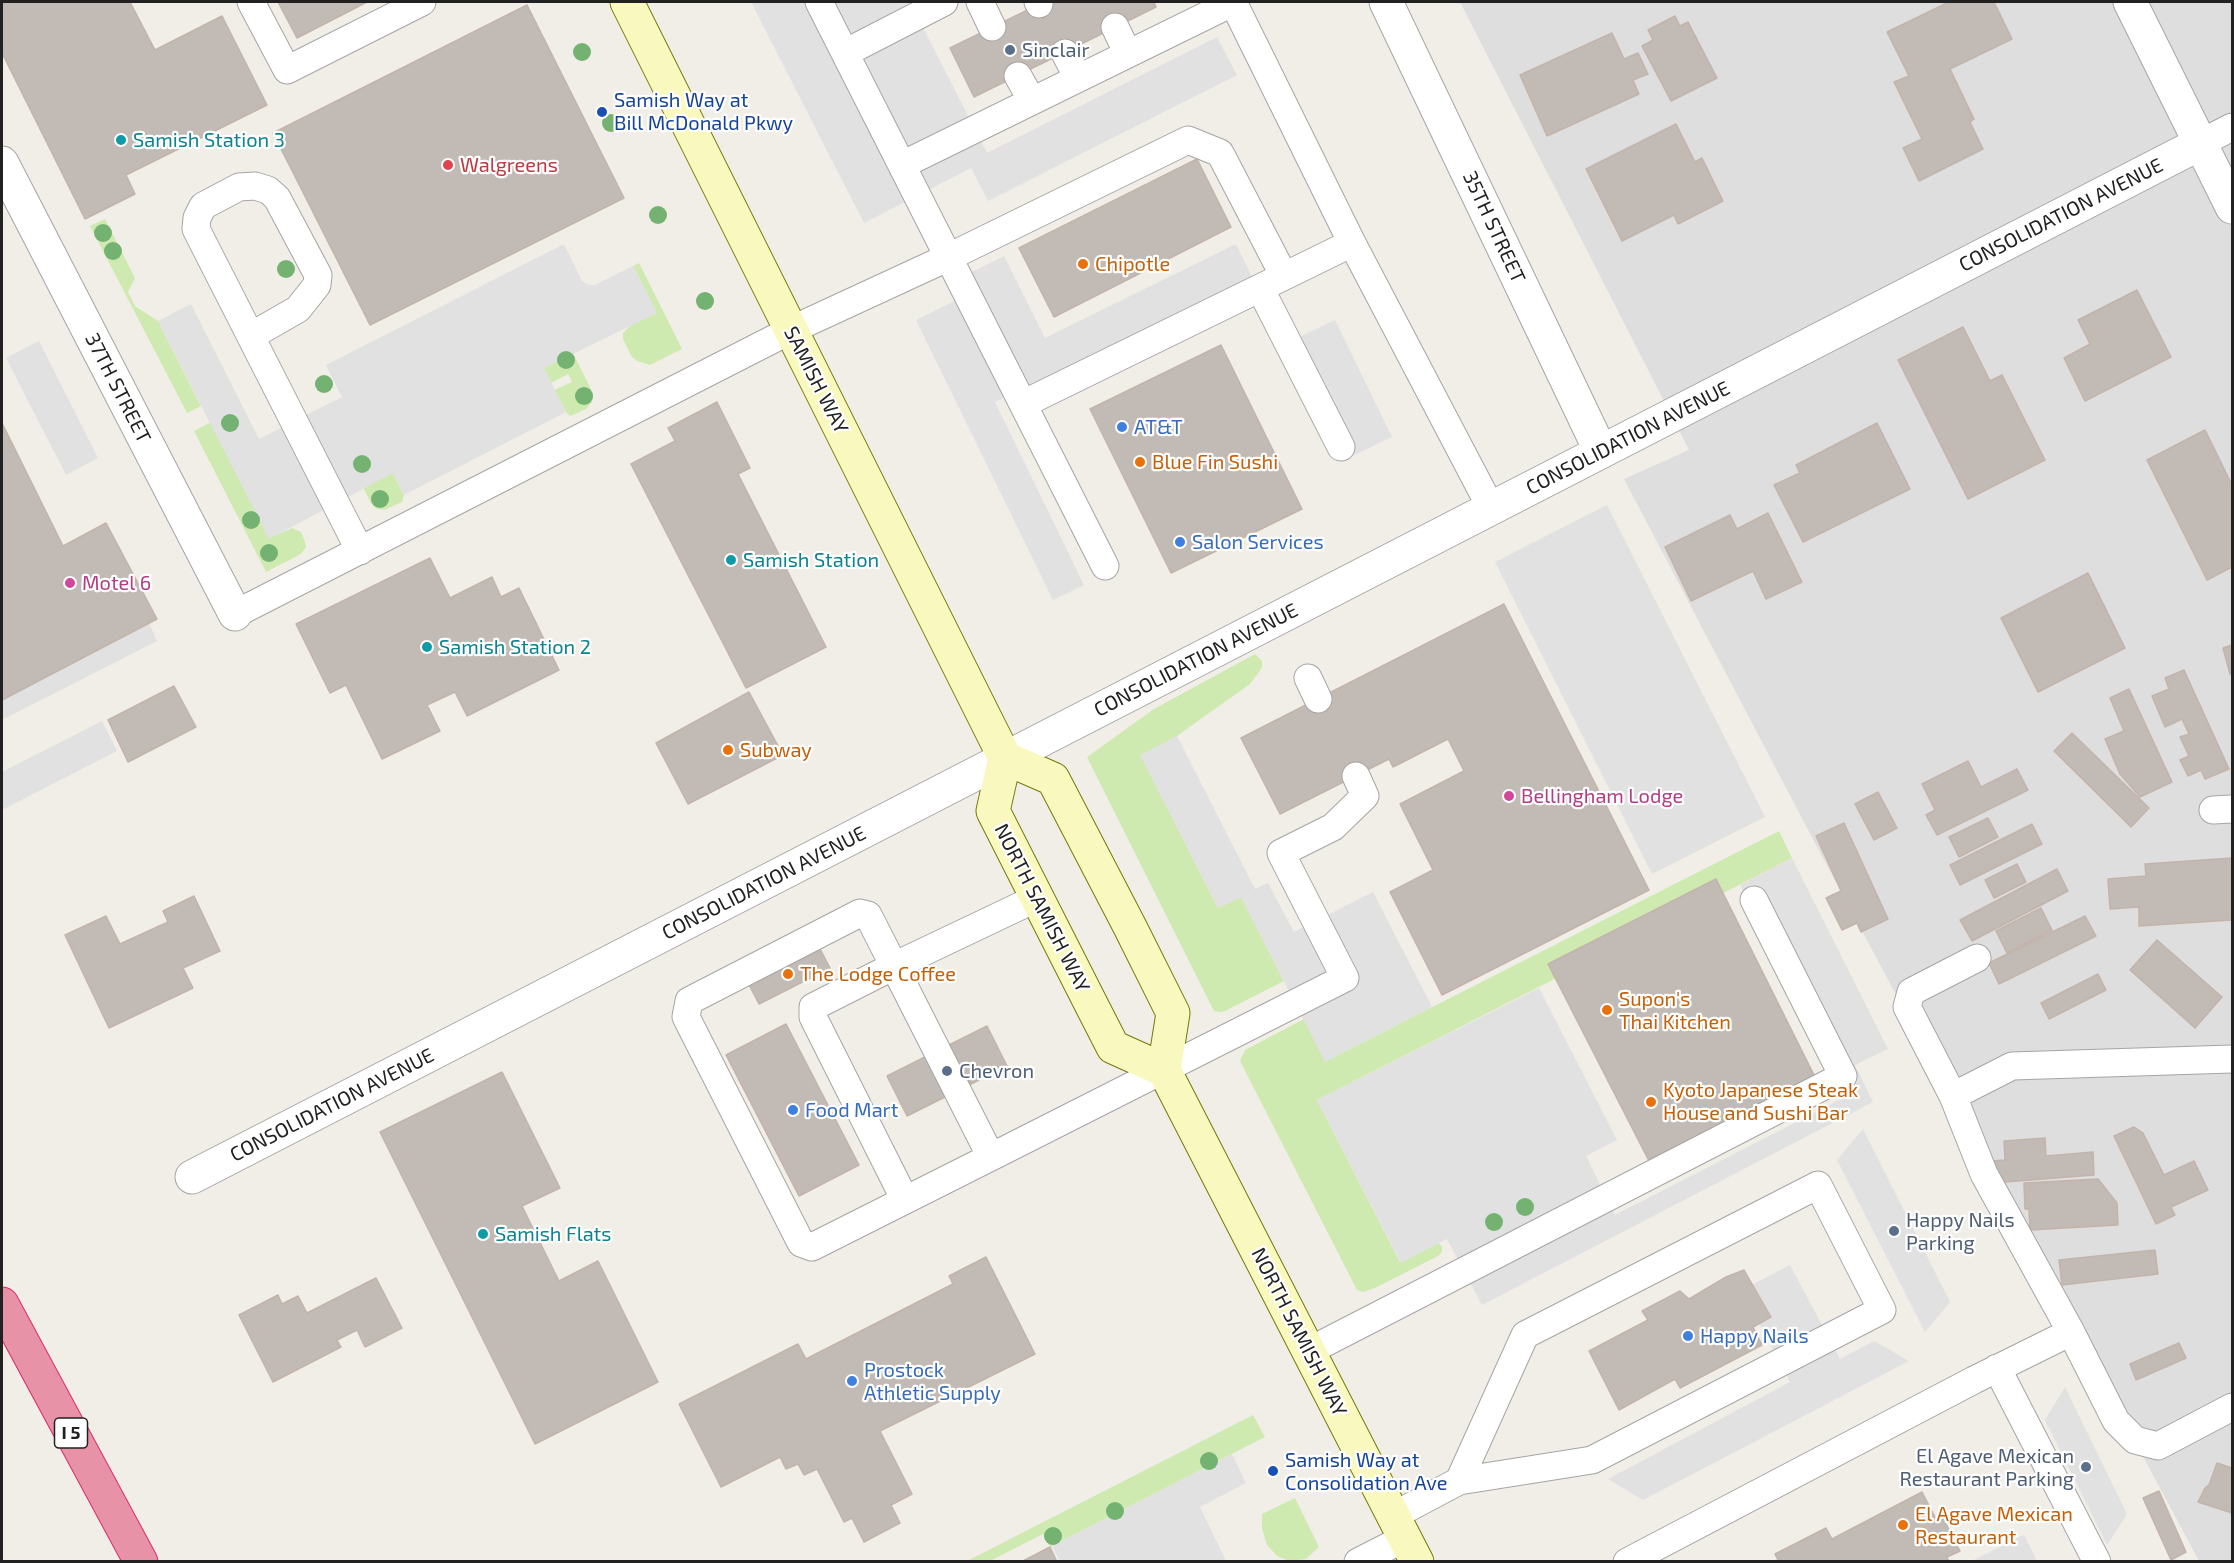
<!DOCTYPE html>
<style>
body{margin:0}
#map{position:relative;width:2234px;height:1563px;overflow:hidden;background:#f1eee8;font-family:"Exo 2",sans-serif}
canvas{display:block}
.frame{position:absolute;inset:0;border:3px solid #212121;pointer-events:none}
</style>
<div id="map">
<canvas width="2234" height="1563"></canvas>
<div class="frame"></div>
</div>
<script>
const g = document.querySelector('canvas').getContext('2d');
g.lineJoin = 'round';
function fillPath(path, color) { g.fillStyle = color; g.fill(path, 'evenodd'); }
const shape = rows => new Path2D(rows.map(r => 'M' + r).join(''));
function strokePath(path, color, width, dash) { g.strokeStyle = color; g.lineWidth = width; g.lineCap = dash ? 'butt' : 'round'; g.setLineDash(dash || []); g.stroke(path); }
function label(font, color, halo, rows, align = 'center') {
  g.font = font + ' "Exo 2",sans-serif'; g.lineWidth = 4.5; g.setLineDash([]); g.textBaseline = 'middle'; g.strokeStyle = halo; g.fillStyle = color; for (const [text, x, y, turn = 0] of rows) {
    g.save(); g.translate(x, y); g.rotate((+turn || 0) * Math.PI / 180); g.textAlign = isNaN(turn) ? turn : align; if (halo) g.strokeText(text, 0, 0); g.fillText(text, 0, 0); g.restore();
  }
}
fillPath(shape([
 [1460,2,2232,2,2232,1561,2199,1561,1816,845,1624,479,1689,450]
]), '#dfdede');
fillPath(shape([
 [105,219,135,278,128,292,135,306,158,321,201,406,187,413,90,226],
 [639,263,682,349,650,365,637,361,632,357,623,339,623,333,632,324,656,312,633,266],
 [573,353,592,391,593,398,592,402,586,409,570,416,566,412,554,390,572,382,568,374,551,383,540,361],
 [242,406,269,538,292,528,301,532,305,542,306,547,301,554,266,572,194,431],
 [352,465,393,473,404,495,402,502,384,510,375,508,371,503],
 [1255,654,1262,661,1262,668,1250,684,1177,736,1141,756,1218,908,1241,897,1284,981,1225,1011,1219,1012,1214,1011,1087,757,1154,709],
 [1779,831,1792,858,1317,1100,1400,1262,1438,1243,1442,1246,1442,1252,1438,1256,1377,1287,1363,1292,1357,1290,1240,1061,1245,1050,1304,1019,1326,1061],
 [1253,1415,1265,1437,1050,1547,1043,1534,990,1561,965,1562],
 [1295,1498,1319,1547,1306,1559,1289,1561,1277,1556,1267,1545,1262,1529,1262,1514]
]), '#cfeab0');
fillPath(shape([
 [751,2,910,2,987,153,1217,37,1237,75,988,201,971,168,864,223],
 [564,244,582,281,589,285,595,285,633,266,657,313,544,368,566,412,404,495,393,473,269,539,158,321,191,304,259,439,342,397,326,365],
 [1236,244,1252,277,995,402,1084,585,1053,600,916,320,979,289,972,272,1004,256,1045,338],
 [1335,320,1392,437,1348,458,1291,341],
 [39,341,98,458,66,475,6,358],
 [1607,505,1765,817,1652,874,1495,562],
 [149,623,157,641,2,720,2,700],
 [102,721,117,751,2,810,2,772],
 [1177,736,1255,889,1268,883,1294,932,1373,892,1432,1007,1325,1062,1241,897,1218,908,1140,755],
 [1792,858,1888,1049,1855,1065,1873,1102,1482,1305,1447,1239,1401,1263,1317,1100,1539,988,1617,1140,1586,1156,1615,1215,1847,1096,1740,885],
 [1863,1129,1950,1302,1925,1332,1837,1160],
 [1790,1265,1840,1359,1874,1341,1909,1361,1643,1500,1608,1479,1790,1382,1742,1290],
 [2065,1387,2127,1514,2107,1545,2045,1420],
 [1232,1454,1246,1483,1200,1507,1226,1561,1060,1561,1052,1546],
 [2024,1535,2037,1561,1972,1561,2023,1535]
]), '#e1e1e1');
const building = shape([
 [2,2,130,2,155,50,222,16,267,105,126,175,135,194,85,219,2,53,2,2],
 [278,2,367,2,297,38,278,2],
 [1044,2,1154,2,1156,7,974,97,950,48,1044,2],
 [1949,2,1994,2,2012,39,1950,69,1974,119,1970,122,1983,149,1919,181,1903,148,1922,139,1894,82,1909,76,1887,32,1949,2],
 [527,5,624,198,370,325,273,133,527,5],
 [1675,16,1680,26,1688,22,1717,78,1671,101,1642,46,1653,40,1648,30,1675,16],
 [1612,33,1624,59,1638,53,1648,74,1633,80,1639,94,1547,136,1520,75,1612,33],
 [1676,124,1695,162,1702,158,1723,201,1678,224,1674,215,1622,241,1586,169,1676,124],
 [1197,159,1231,227,1054,317,1019,248,1197,159],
 [2137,290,2171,357,2085,401,2064,358,2090,344,2078,320,2137,290],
 [1963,327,1990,381,2002,375,2045,460,1968,499,1898,360,1963,327],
 [1221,345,1302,509,1171,573,1090,409,1221,345],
 [717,402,750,468,738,474,826,647,746,688,631,464,675,441,668,428,717,402],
 [2,423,63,546,106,523,157,619,2,700,2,423],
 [1877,423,1910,489,1803,542,1774,485,1800,473,1796,465,1877,423],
 [2205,430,2232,485,2232,567,2207,580,2147,460,2205,430],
 [1768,513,1802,582,1766,599,1753,571,1691,601,1665,547,1730,515,1737,529,1768,513],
 [430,558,450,598,492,577,501,597,519,588,559,670,467,716,455,692,427,705,440,731,382,759,346,685,330,693,296,624,430,558],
 [2088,573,2125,648,2038,692,2001,618,2088,573],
 [1504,604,1649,890,1442,995,1390,892,1433,870,1400,804,1464,771,1448,739,1393,767,1389,759,1280,814,1241,738,1504,604],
 [2232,645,2232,673,2230,674,2223,648,2232,645],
 [2184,670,2229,769,2205,779,2201,770,2188,776,2180,760,2189,756,2180,737,2189,734,2182,719,2165,727,2152,696,2169,689,2165,678,2184,670],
 [174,686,196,727,128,762,108,720,174,686],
 [2129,689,2172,782,2140,797,2120,774,2105,739,2124,731,2110,698,2129,689],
 [749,692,783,755,688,804,656,743,749,692],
 [2072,733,2149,808,2131,827,2054,751,2072,733],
 [1968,761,1981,787,2017,769,2028,790,1937,835,1926,815,1935,810,1922,784,1968,761],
 [1878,792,1897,828,1874,840,1855,804,1878,792],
 [1988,818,1998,837,1959,857,1949,837,1988,818],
 [1844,823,1888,919,1861,932,1857,923,1842,930,1826,898,1841,891,1816,836,1844,823],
 [2032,824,2042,844,1960,885,1950,865,2032,824],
 [2232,858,2232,920,2139,926,2139,907,2110,909,2108,879,2146,876,2145,864,2232,858],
 [2017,864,2026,882,1994,898,1985,880,2017,864],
 [2057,869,2068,891,1972,941,1960,920,2057,869],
 [1716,879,1815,1077,1649,1161,1548,964,1716,879],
 [194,896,220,951,183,968,193,988,109,1028,65,935,106,916,120,944,168,922,163,911,194,896],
 [2041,908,2052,930,2007,953,1996,931,2041,908],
 [2085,916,2096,936,1999,984,1989,963,2085,916],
 [2157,940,2222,997,2195,1028,2130,970,2157,940],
 [818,945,830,968,759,1004,747,981,818,945],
 [2098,974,2106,990,2049,1019,2041,1003,2098,974],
 [786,1024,859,1165,799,1196,726,1055,786,1024],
 [987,1026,1007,1066,907,1116,887,1076,987,1026],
 [502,1072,560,1188,522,1206,559,1281,598,1261,658,1382,535,1444,380,1132,502,1072],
 [2134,1127,2143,1133,2164,1175,2194,1161,2208,1190,2171,1207,2175,1215,2156,1224,2114,1136,2134,1127],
 [2045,1138,2046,1156,2093,1152,2094,1175,1993,1183,1991,1161,2005,1160,2004,1141,2045,1138],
 [2098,1179,2117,1203,2118,1225,2030,1230,2029,1209,2025,1209,2024,1183,2098,1179],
 [2155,1250,2158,1274,2062,1285,2059,1260,2155,1250],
 [986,1257,1035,1354,880,1431,912,1494,891,1505,900,1523,864,1542,852,1518,844,1522,817,1469,804,1475,798,1464,786,1469,780,1457,721,1487,679,1404,798,1344,806,1359,953,1284,949,1276,986,1257],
 [1744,1270,1771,1317,1753,1327,1762,1345,1680,1388,1675,1379,1619,1410,1589,1351,1648,1320,1642,1311,1680,1291,1689,1299,1726,1277,1744,1270],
 [376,1278,402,1328,365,1347,357,1330,337,1340,341,1347,273,1382,239,1315,278,1295,282,1304,298,1296,307,1313,376,1278],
 [2179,1343,2186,1358,2136,1380,2130,1364,2179,1343],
 [2217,1463,2232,1468,2232,1513,2198,1502,2205,1488,2209,1485,2217,1463],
 [2159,1491,2186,1552,2171,1560,2143,1498,2159,1491],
 [1922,1492,1937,1521,1943,1518,1960,1551,1947,1557,1949,1562,1779,1562,1775,1554,1826,1528,1832,1539,1922,1492],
 [1050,1547,1057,1562,1021,1562,1050,1547]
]);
fillPath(building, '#c2bab4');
strokePath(building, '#c3b4ab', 1.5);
const lane = shape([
 [251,2,287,70,422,2],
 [819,2,1105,566],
 [980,2,992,27],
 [1038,2,1039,4],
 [1233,2,1352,243,1491,508],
 [1115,27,1128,54],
 [845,53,944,2],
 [1065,53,1078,78],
 [1018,76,1032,101],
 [2201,143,2232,127],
 [902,165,1234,2],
 [1260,288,1341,447],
 [251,336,298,309,317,285,318,275,277,198,268,190,255,186,239,187,203,206,197,218,196,229,360,551],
 [1023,404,1352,243],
 [235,614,791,330,949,257,1188,140,1220,153,1284,276],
 [1308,678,1318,699],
 [2213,810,2232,809],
 [1037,898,894,966,991,1157,1345,978,1281,853,1333,827,1365,796,1356,776],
 [1977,958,1911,992,1907,1007,1953,1096,1984,1174,2071,1332],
 [1953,1096,2012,1066,2232,1059],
 [905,1200,813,1017,813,1007,894,966,868,915,860,913,689,1001,686,1017,801,1243,812,1247,991,1157],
 [1309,1351,1843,1076,1754,900],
 [1997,1368,2097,1562],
 [1393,1516,1459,1481,1592,1460,1882,1310,1818,1185,1525,1335,1459,1481],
 [1358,1562,1405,1538],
 [1627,1562,1974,1380,2071,1332,2116,1421,2135,1440,2158,1446,2232,1407]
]);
const street = shape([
 [1386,2,1601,452],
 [2130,2,2232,207],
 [2,163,235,614],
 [192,1177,2201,143]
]);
const secondary = shape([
 [627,2,1005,758],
 [1005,758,1053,779,1130,927,1173,1013,1164,1070,1417,1562],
 [1005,758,993,811,1092,1006,1113,1047,1164,1070]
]);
const highway = shape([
 [2,1304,141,1562]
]);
strokePath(lane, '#a5a5a5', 29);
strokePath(street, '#a5a5a5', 35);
strokePath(secondary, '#737a06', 35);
strokePath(highway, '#da2b6f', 35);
strokePath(lane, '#fff', 27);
strokePath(street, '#fff', 33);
strokePath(secondary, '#f9f9bf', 33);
strokePath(highway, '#e792a6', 33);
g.fillStyle = '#74b272';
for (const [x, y] of [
 [582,52],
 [611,123],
 [658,215],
 [103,233],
 [113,251],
 [286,269],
 [705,301],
 [566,360],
 [324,384],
 [584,396],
 [230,423],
 [362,464],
 [380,499],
 [251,520],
 [269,553],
 [1525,1207],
 [1494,1222],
 [1209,1461],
 [1115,1511],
 [1053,1536]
]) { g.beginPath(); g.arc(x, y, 9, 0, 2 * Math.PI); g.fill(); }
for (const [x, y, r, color] of [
 [1010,50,6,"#5c6f8a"],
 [602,112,6,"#1a4fb4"],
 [121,140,6,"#0f9aa8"],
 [448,165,6,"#e0444e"],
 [1083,264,6,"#e8710a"],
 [1122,427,6,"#3f7fe0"],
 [1140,462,6,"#e8710a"],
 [1180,542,6,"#3f7fe0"],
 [731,560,6,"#0f9aa8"],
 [70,583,6,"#d1479c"],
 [427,647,6,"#0f9aa8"],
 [728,750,6,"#e8710a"],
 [1509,796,6,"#d1479c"],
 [788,974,6,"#e8710a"],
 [1607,1010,6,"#e8710a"],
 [947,1071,6,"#5c6f8a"],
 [1651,1102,6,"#e8710a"],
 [793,1110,6,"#3f7fe0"],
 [1894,1231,6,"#5c6f8a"],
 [483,1234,6,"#0f9aa8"],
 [1688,1336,6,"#3f7fe0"],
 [852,1381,6,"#3f7fe0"],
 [2086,1467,6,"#5c6f8a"],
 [1273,1471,6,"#1a4fb4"],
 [1903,1525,6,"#e8710a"]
]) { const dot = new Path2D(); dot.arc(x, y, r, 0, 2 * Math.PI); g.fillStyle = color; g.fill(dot); strokePath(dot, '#fff', 2); }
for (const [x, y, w] of [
 [71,1433,33]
]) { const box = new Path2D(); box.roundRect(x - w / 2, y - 15, w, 30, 4.5); g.fillStyle = '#fff'; g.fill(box); strokePath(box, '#212121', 1.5); }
label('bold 18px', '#212121', null, [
 ["I 5",71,1433]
]);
label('20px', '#4e5e75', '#fff', [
 ["Sinclair",1022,50],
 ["Chevron",959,1071],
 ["Happy Nails",1906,1220],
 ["Parking",1906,1243],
 ["El Agave Mexican",2074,1456,"right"],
 ["Restaurant Parking",2074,1479,"right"]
], 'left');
label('20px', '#164399', '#fff', [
 ["Samish Way at",614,100],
 ["Bill McDonald Pkwy",614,123],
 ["Samish Way at",1285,1460],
 ["Consolidation Ave",1285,1483]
], 'left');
label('20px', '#0d838f', '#fff', [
 ["Samish Station 3",133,140],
 ["Samish Station",743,560],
 ["Samish Station 2",439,647],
 ["Samish Flats",495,1234]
], 'left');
label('20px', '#be3a42', '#fff', [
 ["Walgreens",460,165]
], 'left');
label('20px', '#212121', '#fff', [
 ["CONSOLIDATION AVENUE",2061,215,-27],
 ["35TH STREET",1494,227,65],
 ["SAMISH WAY",816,380,63],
 ["37TH STREET",118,388,63],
 ["CONSOLIDATION AVENUE",1628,438,-27],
 ["CONSOLIDATION AVENUE",1196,660,-27],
 ["CONSOLIDATION AVENUE",764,883,-27],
 ["NORTH SAMISH WAY",1042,908,63],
 ["CONSOLIDATION AVENUE",332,1105,-27],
 ["NORTH SAMISH WAY",1299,1332,63]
]);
label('20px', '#c56008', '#fff', [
 ["Chipotle",1095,264],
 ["Blue Fin Sushi",1152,462],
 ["Subway",740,750],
 ["The Lodge Coffee",800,974],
 ["Supon's",1619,999],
 ["Thai Kitchen",1619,1022],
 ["Kyoto Japanese Steak",1663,1090],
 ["House and Sushi Bar",1663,1113],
 ["El Agave Mexican",1915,1514],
 ["Restaurant",1915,1537]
], 'left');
label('20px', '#366cbe', '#fff', [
 ["AT&T",1134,427],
 ["Salon Services",1192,542],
 ["Food Mart",805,1110],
 ["Happy Nails",1700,1336],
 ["Prostock",864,1370],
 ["Athletic Supply",864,1393]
], 'left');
label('20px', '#b23c85', '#fff', [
 ["Motel 6",82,583],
 ["Bellingham Lodge",1521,796]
], 'left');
</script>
